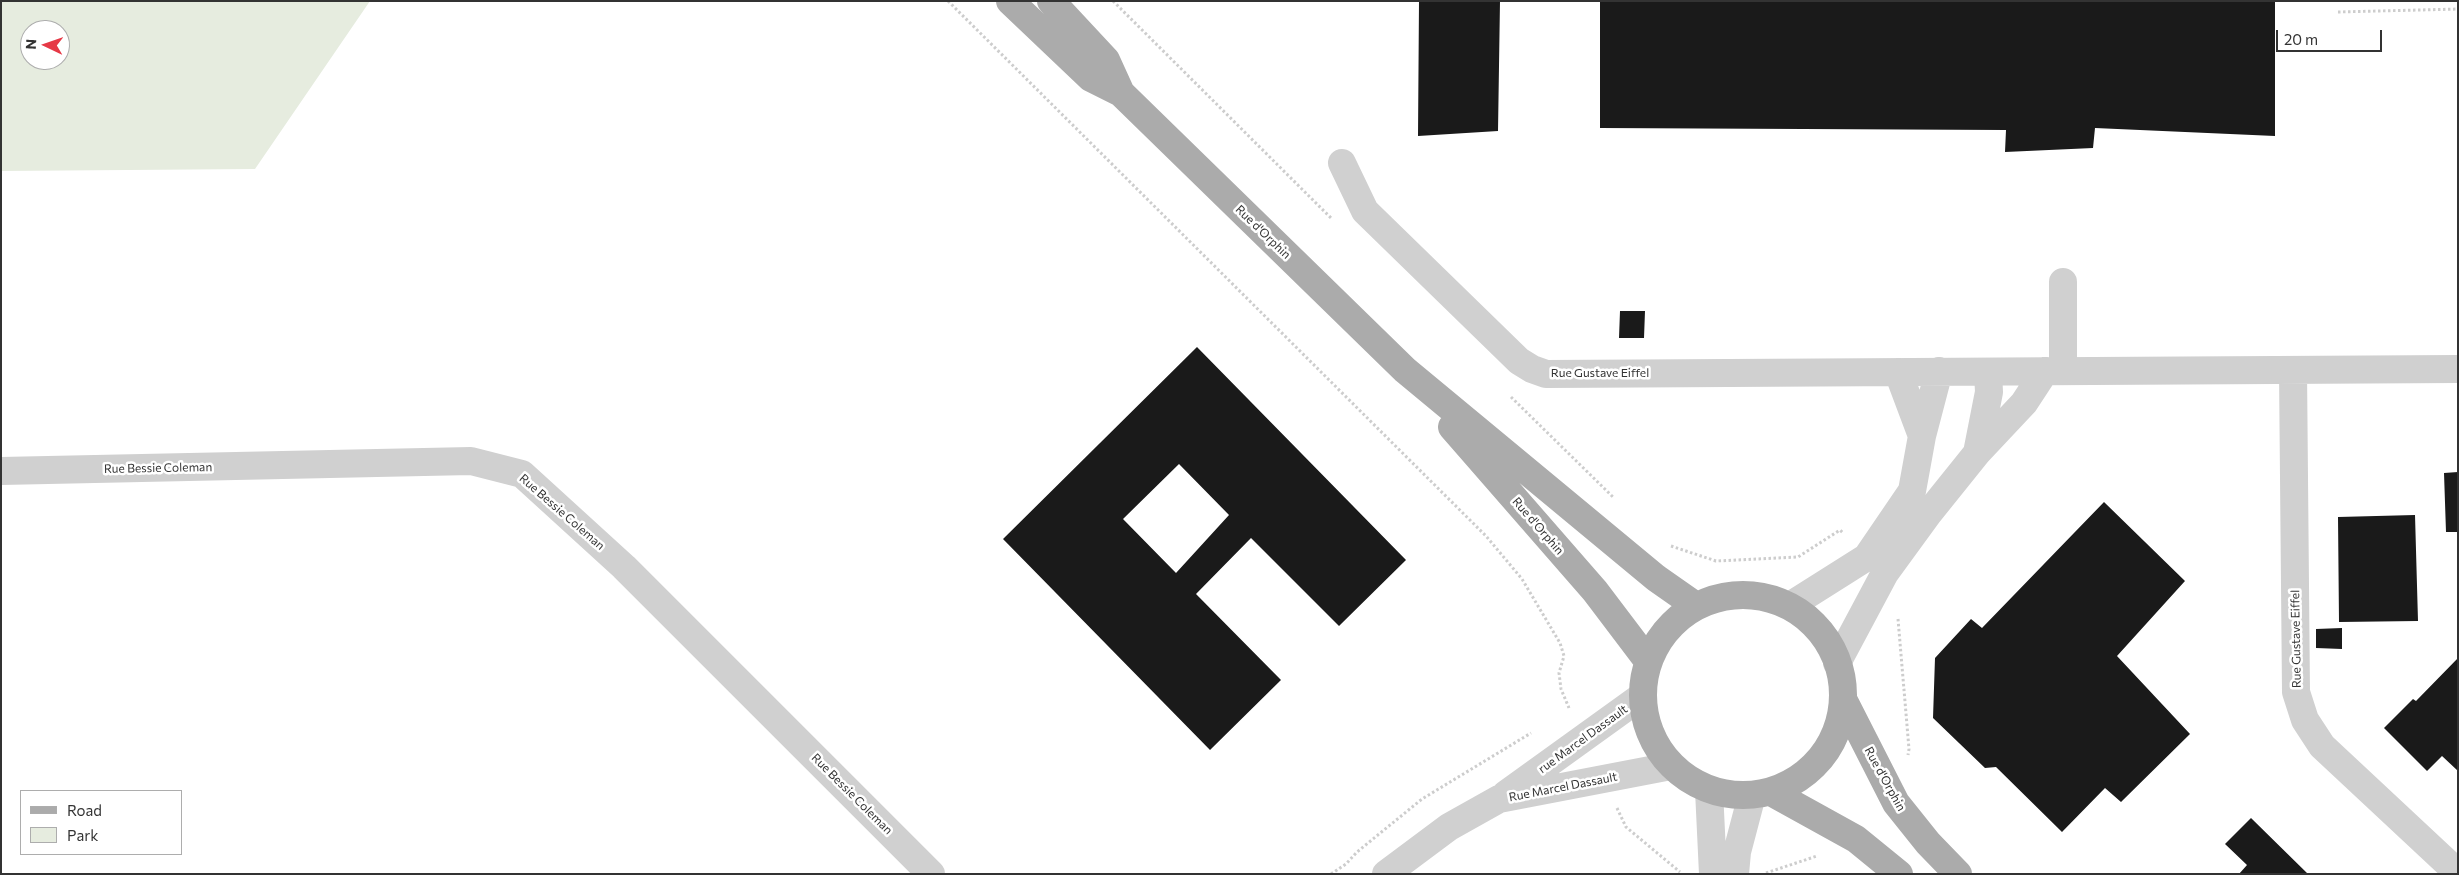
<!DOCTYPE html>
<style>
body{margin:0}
#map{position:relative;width:2459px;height:875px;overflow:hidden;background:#fff;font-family:Commissioner,sans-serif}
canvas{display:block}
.frame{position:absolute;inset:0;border:2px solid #333;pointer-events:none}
.legend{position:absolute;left:20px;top:790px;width:162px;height:65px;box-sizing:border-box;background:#fff;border:1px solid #adadad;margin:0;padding:6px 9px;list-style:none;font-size:15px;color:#333}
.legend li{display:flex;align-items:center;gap:10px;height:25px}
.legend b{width:25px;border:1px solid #adadad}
.north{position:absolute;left:20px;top:20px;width:50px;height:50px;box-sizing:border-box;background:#fff;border:1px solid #adadad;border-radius:50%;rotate:273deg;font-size:14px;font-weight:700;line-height:20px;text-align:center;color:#333}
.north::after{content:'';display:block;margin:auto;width:18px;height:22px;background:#e63946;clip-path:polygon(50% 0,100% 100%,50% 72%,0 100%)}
.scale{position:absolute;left:2276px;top:30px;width:106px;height:22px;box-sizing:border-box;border:2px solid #333;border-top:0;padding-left:6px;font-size:15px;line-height:18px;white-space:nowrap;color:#333;-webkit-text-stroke:4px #fff;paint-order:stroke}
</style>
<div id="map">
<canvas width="2459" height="875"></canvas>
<div class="frame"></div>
<ul class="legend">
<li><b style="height:6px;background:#ababab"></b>Road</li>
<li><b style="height:14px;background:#e6ecdf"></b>Park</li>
</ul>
<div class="north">N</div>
<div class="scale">20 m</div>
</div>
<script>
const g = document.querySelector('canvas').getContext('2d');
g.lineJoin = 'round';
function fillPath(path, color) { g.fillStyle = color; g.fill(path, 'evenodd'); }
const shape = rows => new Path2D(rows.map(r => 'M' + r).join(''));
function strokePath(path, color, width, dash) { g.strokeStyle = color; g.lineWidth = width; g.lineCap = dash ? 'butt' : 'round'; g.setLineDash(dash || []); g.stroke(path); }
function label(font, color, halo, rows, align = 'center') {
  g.font = font + ' Commissioner,sans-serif'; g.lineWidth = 5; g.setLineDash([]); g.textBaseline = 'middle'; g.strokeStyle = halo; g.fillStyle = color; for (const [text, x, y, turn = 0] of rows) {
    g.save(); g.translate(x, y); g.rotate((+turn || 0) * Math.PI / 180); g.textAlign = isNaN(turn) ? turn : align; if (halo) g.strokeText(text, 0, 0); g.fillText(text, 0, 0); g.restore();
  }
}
fillPath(shape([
 [1,1,370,1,255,169,1,171],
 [30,30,60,30,60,60,30,60]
]), '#e6ecdf');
fillPath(shape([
 [1419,1,1500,1,1498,131,1418,136],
 [1600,1,2275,1,2275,136,2095,128,2093,148,2005,152,2006,130,1600,128],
 [1620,311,1645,311,1644,338,1619,338],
 [1197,347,1406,560,1339,626,1251,538,1196,594,1281,680,1210,750,1003,539],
 [1179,464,1229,515,1176,573,1123,519],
 [2458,472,2458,532,2446,532,2444,473],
 [2104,502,2185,581,2117,656,2190,734,2121,802,2105,788,2062,832,1996,767,1985,768,1933,718,1935,658,1971,619,1982,628],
 [2415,515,2418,621,2339,622,2338,517],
 [2342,628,2342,649,2316,648,2316,629],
 [2458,658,2458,771,2442,756,2427,771,2384,728,2413,699,2416,701],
 [2251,818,2308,874,2239,874,2247,865,2225,844]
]), '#1a1a1a');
strokePath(shape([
 [948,1,1486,536,1522,579,1560,643,1564,656,1559,673,1561,689,1569,708],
 [1113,1,1331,218],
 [2338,12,2458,9],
 [1511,397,1614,498],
 [1671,546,1716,561,1798,557,1840,530,1843,533],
 [1898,619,1909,749,1908,755],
 [1617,808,1626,827,1680,872],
 [1766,873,1817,856],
 [1331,874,1346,864,1357,852,1422,799,1531,733]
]), '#cdcdcd', 3, [2.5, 2.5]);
strokePath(shape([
 [1342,163,1365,211,1519,361,1532,369,1546,374,2458,369],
 [2063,282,2063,370],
 [2293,370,2296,692,2305,720,2322,746,2458,873],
 [1898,372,1922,436],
 [1977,453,1989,392,1988,372],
 [1,471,471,461,522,474,624,567,931,874],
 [1791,605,1867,557,1912,491,1922,436,1939,371],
 [1837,663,1885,573,1928,514,1977,453,2024,403,2045,371],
 [1709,790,1713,874],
 [1506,794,1642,696],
 [1386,874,1449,827,1499,799,1671,766],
 [1735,874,1737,852,1752,795]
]), '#d0d0d0', 28);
strokePath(shape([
 [1010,1,1091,78,1121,93,1405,370,1656,578,1696,606],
 [1051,1,1106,60,1121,93],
 [1452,427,1595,591,1648,661],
 '1643 695a100 100 0 1 1 200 0a100 100 0 1 1-200 0Z',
 [1843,699,1896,803,1928,843,1958,874],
 [1771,792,1856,839,1899,874]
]), '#ababab', 28);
label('12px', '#333', '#fff', [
 ["Rue d'Orphin",1263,232,44],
 ["Rue Gustave Eiffel",1600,373],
 ["Rue Bessie Coleman",158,468,-1],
 ["Rue Bessie Coleman",562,512,41],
 ["Rue d'Orphin",1538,526,49],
 ["Rue Gustave Eiffel",2296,639,-91],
 ["rue Marcel Dassault",1583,739,-36],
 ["Rue d'Orphin",1885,779,61],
 ["Rue Marcel Dassault",1563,787,-11],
 ["Rue Bessie Coleman",852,794,45]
]);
</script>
